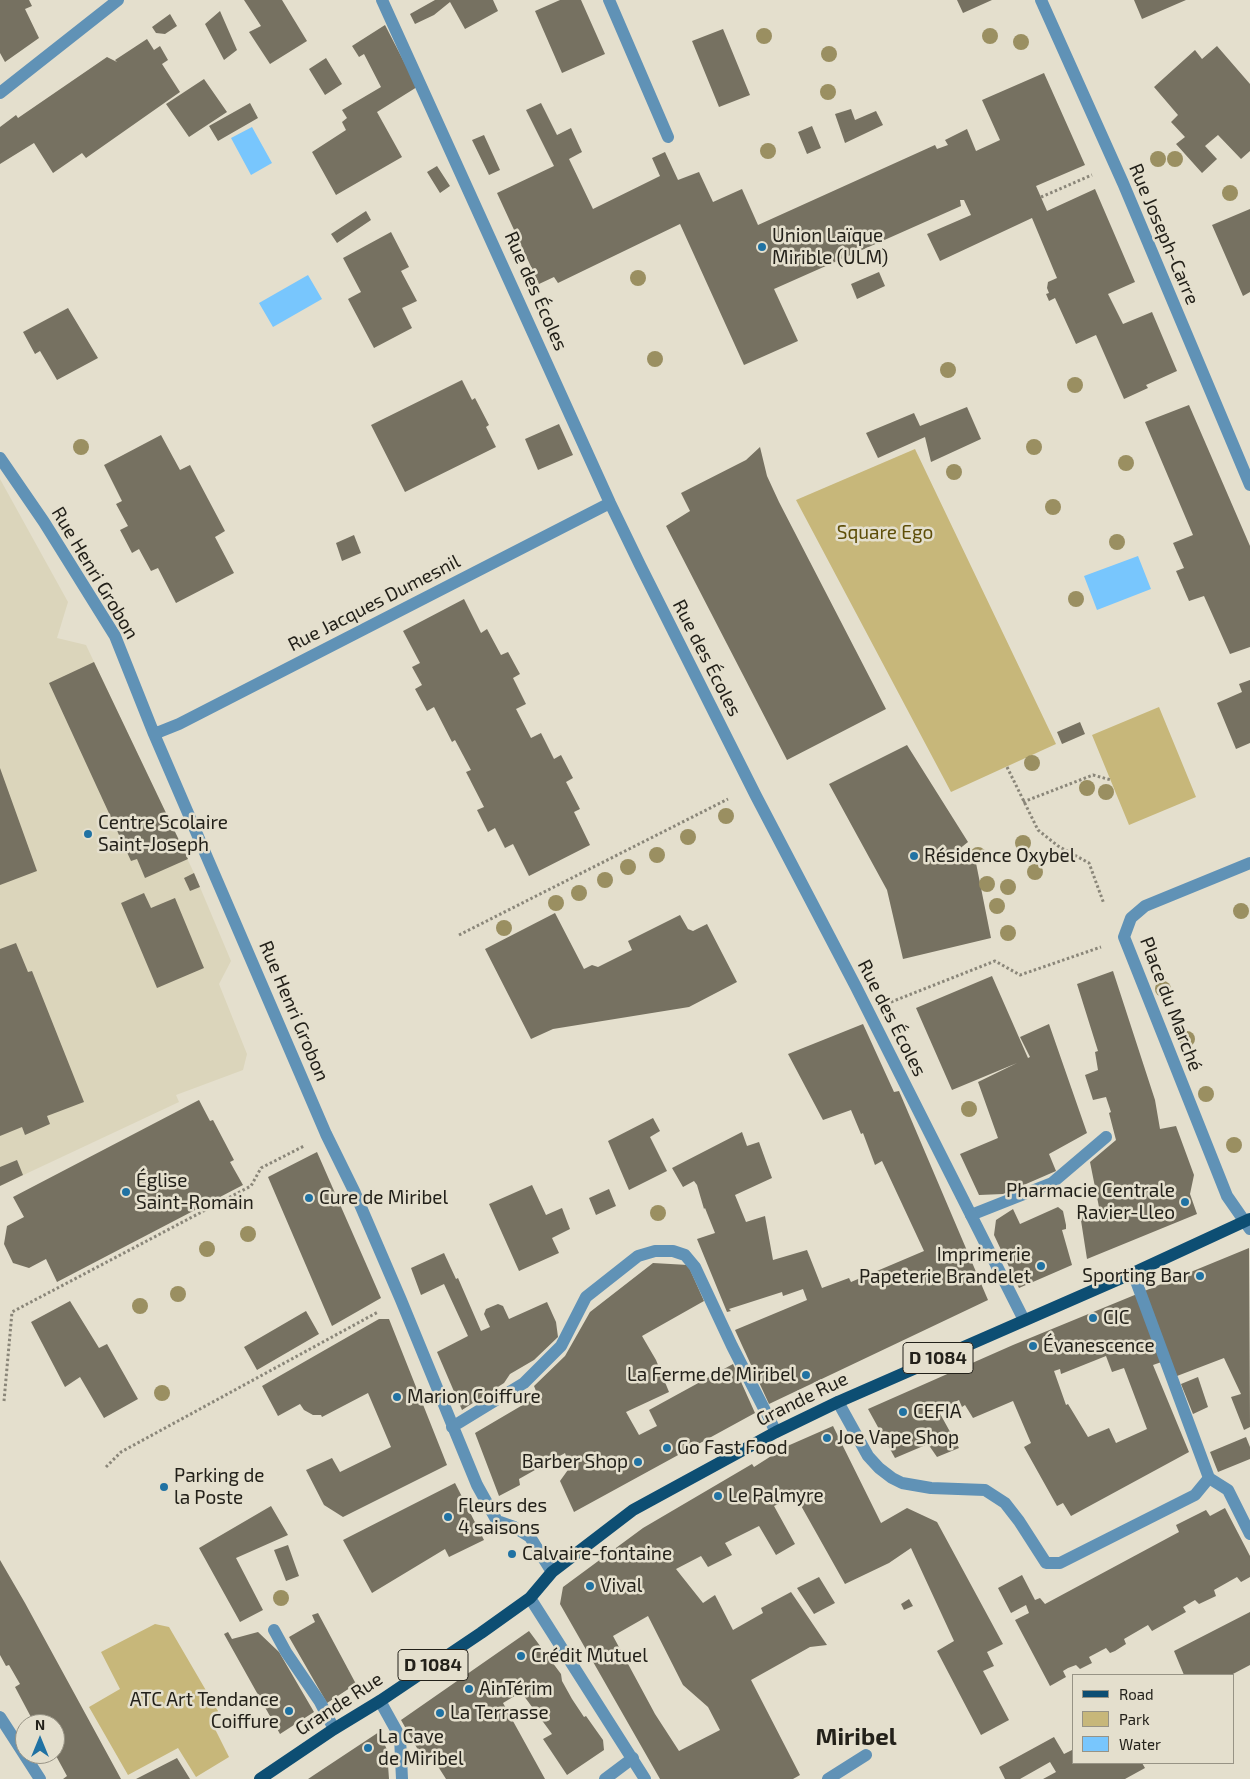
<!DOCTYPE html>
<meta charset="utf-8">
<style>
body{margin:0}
#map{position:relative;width:1250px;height:1779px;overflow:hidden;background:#e4dfcd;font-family:"Exo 2",sans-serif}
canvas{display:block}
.legend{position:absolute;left:1072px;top:1674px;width:162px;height:90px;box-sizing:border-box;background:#e4dfcd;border:1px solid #979385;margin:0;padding:6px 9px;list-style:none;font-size:15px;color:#23211a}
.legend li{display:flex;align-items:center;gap:10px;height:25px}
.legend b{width:25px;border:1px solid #979385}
.north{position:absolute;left:15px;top:1714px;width:50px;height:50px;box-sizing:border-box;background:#e4dfcd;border:1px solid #979385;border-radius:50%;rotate:0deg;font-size:14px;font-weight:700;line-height:20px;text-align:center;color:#23211a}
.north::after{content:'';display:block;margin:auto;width:18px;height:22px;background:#2072a3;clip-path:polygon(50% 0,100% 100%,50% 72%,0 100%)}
</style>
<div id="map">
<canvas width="1250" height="1779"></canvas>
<ul class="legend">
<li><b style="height:6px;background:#0d4e73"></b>Road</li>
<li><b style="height:14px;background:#c7b77a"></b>Park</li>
<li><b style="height:14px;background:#78c6fd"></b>Water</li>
</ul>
<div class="north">N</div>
</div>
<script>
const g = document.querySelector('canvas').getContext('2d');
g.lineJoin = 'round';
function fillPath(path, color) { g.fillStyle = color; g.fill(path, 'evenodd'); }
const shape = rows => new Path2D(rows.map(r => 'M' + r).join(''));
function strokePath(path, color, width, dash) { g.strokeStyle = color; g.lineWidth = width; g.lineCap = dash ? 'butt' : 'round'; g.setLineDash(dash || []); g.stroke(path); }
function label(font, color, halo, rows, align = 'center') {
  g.font = font + ' "Exo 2",sans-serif'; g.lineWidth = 5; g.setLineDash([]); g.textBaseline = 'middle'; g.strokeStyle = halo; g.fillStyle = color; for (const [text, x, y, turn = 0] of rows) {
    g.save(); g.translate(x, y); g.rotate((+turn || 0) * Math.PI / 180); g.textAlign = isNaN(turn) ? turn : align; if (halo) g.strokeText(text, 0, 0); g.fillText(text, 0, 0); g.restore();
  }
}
fillPath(shape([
 [0,479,68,602,57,638,86,645,194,873,231,961,219,984,247,1054,243,1070,176,1095,179,1102,0,1186]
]), '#dbd5bb');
fillPath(shape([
 [915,449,1056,744,951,792,796,500],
 [1159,707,1196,797,1129,825,1092,735],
 [155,1624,169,1627,218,1711,213,1725,229,1757,196,1777,178,1748,128,1775,89,1707,120,1689,101,1652]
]), '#c7b77a');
fillPath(shape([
 [252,127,272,163,251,175,231,138],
 [308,275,322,299,273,327,259,303],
 [1138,556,1151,589,1097,610,1084,576]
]), '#78c6fd');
fillPath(shape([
 [0,0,29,0,32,6,25,9,39,38,5,62,0,53],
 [244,0,282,0,307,41,270,64,249,32,261,26],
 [435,0,493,0,498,11,465,29,450,2,434,15,415,24,410,14],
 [560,0,581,0,605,54,562,73,535,11],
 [957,0,992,0,963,13],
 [1134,0,1186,0,1142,19],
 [220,11,237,50,224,60,205,24],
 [170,14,177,26,165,34,156,33,152,27],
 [385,25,417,87,377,112,402,157,336,195,312,152,346,130,342,122,347,118,342,110,381,87,364,54,359,57,352,46],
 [723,29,750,95,719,107,692,41],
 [147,39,154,50,160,46,168,60,162,64,180,92,86,158,82,153,53,173,34,143,0,164,0,127,16,115,18,118,107,57,117,62,115,60],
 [1217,46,1250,84,1250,151,1241,159,1218,135,1205,146,1217,159,1202,173,1176,144,1185,137,1171,122,1178,115,1154,87,1195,50,1202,59],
 [326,58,342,84,325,95,309,69],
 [1044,73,1085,165,1036,186,1047,211,1095,189,1135,282,1108,294,1123,324,1152,312,1177,371,1146,385,1148,388,1124,399,1096,335,1076,344,1055,298,1049,301,1046,294,1049,293,1047,288,1048,282,1057,278,1032,218,940,261,927,234,971,215,964,200,960,200,961,206,774,289,798,341,744,365,680,224,558,283,554,277,539,284,497,193,554,166,526,110,541,103,557,135,571,128,582,152,569,159,593,209,660,176,652,158,665,152,678,180,699,172,713,202,742,189,758,225,935,145,937,149,948,145,945,140,967,129,976,151,1000,140,982,100],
 [204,79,227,112,189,137,166,104],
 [250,103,258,118,218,141,209,126],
 [851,109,855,120,876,111,883,125,845,143,835,114],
 [812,126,821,148,807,154,798,132],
 [484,135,500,170,489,175,472,140],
 [437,166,450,186,440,193,427,172],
 [1250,209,1250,292,1243,296,1212,225],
 [366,211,371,220,337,243,331,234],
 [391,232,409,267,401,271,417,301,402,308,412,328,374,348,348,299,361,292,343,258],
 [879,272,885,286,857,299,851,284],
 [68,308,98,358,57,380,40,351,35,354,23,332],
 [462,380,472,400,475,398,489,425,486,427,496,447,405,492,371,425],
 [1189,405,1250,546,1250,647,1230,654,1204,596,1189,601,1176,571,1184,568,1173,543,1193,535,1145,422],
 [967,407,981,439,931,462,925,437,878,458,866,433,914,413,920,426],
 [559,424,573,455,538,470,525,439],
 [161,435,180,470,190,465,225,531,215,537,234,573,176,603,158,568,151,571,139,549,132,553,120,530,128,526,116,504,122,501,104,465],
 [760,447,767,476,779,502,886,709,787,760,666,526,690,511,681,493,746,460],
 [354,535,361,553,342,561,336,543],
 [464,599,481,633,487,629,501,655,508,652,520,674,513,678,526,704,516,709,531,738,541,733,554,759,561,755,573,778,566,782,580,809,574,812,590,845,529,876,513,844,505,848,495,828,488,832,477,810,484,807,466,772,471,770,455,740,452,742,434,707,427,711,415,689,422,685,412,667,420,663,403,631],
 [94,662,188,859,145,878,137,859,131,861,49,683],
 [1250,680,1250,743,1236,749,1217,703,1242,692,1239,684],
 [1080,722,1085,734,1062,744,1057,732],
 [907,745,968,842,958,850,962,863,976,863,991,938,903,959,887,890,829,784],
 [0,768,37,871,0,885],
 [194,873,200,887,190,891,184,878],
 [144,893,151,908,175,898,204,968,157,988,121,903],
 [555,913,584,969,592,965,598,967,632,950,628,941,680,915,688,929,693,931,707,924,737,982,689,1007,553,1029,531,1039,485,949],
 [16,943,28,972,32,971,84,1102,47,1116,50,1124,25,1135,22,1127,0,1136,0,949],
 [1113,971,1155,1100,1160,1129,1176,1126,1194,1175,1190,1194,1197,1214,1087,1259,1080,1214,1099,1207,1090,1162,1116,1140,1109,1113,1111,1112,1106,1097,1093,1100,1085,1075,1098,1070,1095,1052,1098,1051,1077,984],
 [992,976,1028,1058,1030,1057,1020,1037,1049,1024,1087,1133,1049,1154,1056,1171,1003,1194,979,1195,960,1154,998,1138,978,1082,1017,1063,952,1090,916,1008],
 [863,1024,894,1092,899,1091,988,1300,769,1404,735,1330,807,1300,803,1289,783,1296,782,1292,729,1309,731,1311,727,1312,697,1239,715,1233,705,1208,704,1209,697,1185,694,1181,683,1187,672,1168,742,1132,747,1146,759,1142,772,1178,735,1195,746,1222,765,1216,773,1260,807,1250,822,1288,849,1278,851,1282,924,1251,882,1161,875,1165,863,1133,861,1134,851,1110,823,1120,788,1054],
 [199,1100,210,1121,213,1120,234,1160,230,1162,243,1185,57,1282,46,1259,29,1268,13,1263,4,1244,7,1226,24,1217,13,1197],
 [653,1118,660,1131,650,1137,667,1171,629,1190,608,1141],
 [317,1152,381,1298,332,1326,268,1177],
 [17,1160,23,1175,0,1186,0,1167],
 [532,1185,546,1215,562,1208,570,1229,552,1238,559,1253,519,1271,489,1204],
 [609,1189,616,1206,596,1215,589,1198],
 [1058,1207,1063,1211,1066,1225,1066,1229,1062,1230,1072,1265,1019,1288,994,1235,996,1220,1013,1209,1020,1224],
 [1249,1248,1250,1427,1244,1430,1231,1397,1241,1394,1224,1358,1177,1376,1170,1359,1153,1365,1189,1452,1071,1516,1063,1503,1057,1506,1024,1447,1031,1443,1013,1401,973,1418,965,1405,962,1407,959,1400,938,1410,959,1448,937,1457,928,1444,895,1458,868,1409,1013,1345],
 [1106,1356,1112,1372,1124,1368,1147,1429,1116,1443,1109,1428,1088,1437,1068,1404,1066,1405,1054,1371,1060,1369,1061,1374],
 [444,1253,456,1279,458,1278,481,1331,490,1327,484,1314,486,1309,498,1304,503,1306,509,1319,547,1302,556,1322,558,1337,534,1360,510,1374,504,1383,462,1410,437,1352,468,1336,444,1284,421,1295,411,1268],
 [653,1263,688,1265,704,1301,642,1336,656,1360,669,1392,626,1412,639,1435,657,1426,649,1410,733,1364,755,1413,574,1512,560,1481,570,1467,565,1453,519,1479,520,1485,499,1496,475,1433,538,1396,534,1386,565,1356,590,1312],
 [70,1301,99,1348,107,1344,138,1399,104,1418,80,1377,65,1387,31,1322],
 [306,1311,319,1334,257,1370,244,1347],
 [379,1319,389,1319,447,1465,343,1517,324,1505,306,1470,332,1458,340,1472,391,1447,368,1393,322,1417,321,1415,313,1415,304,1410,300,1404,278,1416,262,1386],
 [1198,1377,1208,1407,1193,1414,1181,1384],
 [833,1426,881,1523,907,1508,937,1522,1003,1644,987,1652,994,1666,983,1671,1009,1720,981,1735,937,1651,954,1641,911,1548,889,1563,845,1584,795,1495,774,1506,795,1544,776,1555,759,1526,725,1543,732,1555,708,1567,701,1556,676,1569,703,1603,715,1595,733,1630,763,1613,761,1608,791,1592,827,1645,810,1647,751,1680,800,1775,793,1779,660,1779,560,1604,563,1587,643,1528,752,1464,754,1467,776,1453,776,1451],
 [648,1616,683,1685,708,1707,720,1730,679,1751,655,1714,613,1636],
 [1246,1437,1250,1447,1250,1459,1218,1472,1210,1452],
 [455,1483,484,1540,449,1557,445,1549,372,1593,343,1540],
 [271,1506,288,1535,236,1558,263,1610,240,1622,199,1548],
 [1225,1508,1250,1556,1250,1577,1241,1582,1237,1577,1214,1590,1216,1596,1199,1604,1195,1600,1183,1607,1186,1612,1152,1631,1148,1625,1124,1639,1126,1644,1115,1651,1110,1653,1106,1648,1089,1657,1092,1663,1080,1669,1076,1665,1068,1668,1063,1671,1066,1677,1050,1686,1015,1620,1029,1613,1026,1605,1011,1613,998,1588,1022,1575,1035,1600,1040,1598,1045,1604,1179,1532,1176,1525,1206,1510,1210,1516],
 [288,1545,299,1576,286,1581,274,1550],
 [0,1560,25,1603,121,1779,63,1779,67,1776,55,1754,55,1724,38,1724,35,1718,32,1719,15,1687,20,1684,9,1665,6,1666,0,1655],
 [819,1577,835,1603,814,1614,797,1588],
 [909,1599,913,1606,904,1610,901,1604],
 [1250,1612,1250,1665,1231,1675,1184,1675,1174,1651],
 [318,1613,356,1684,327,1703,289,1637,315,1622,312,1615],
 [529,1631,561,1674,562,1681,572,1699,584,1717,586,1716,603,1740,604,1750,567,1775,543,1739,552,1734,521,1692,503,1703,545,1779,446,1779,432,1757,425,1762,401,1720],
 [228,1632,232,1639,258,1632,279,1652,314,1712,280,1734,224,1634],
 [379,1732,393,1763,388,1765,389,1779,308,1779],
 [1054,1737,1064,1754,1074,1749,1074,1763,1142,1763,1145,1768,1125,1779,1043,1779,1056,1772,1050,1762,1020,1779,1005,1779,999,1767],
 [177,1758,190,1779,136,1779]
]), '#767161');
strokePath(shape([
 [1041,197,1092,175],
 [1007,767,1038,830,1058,846,1089,863,1104,904],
 [1023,802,1093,775,1111,780],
 [459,935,728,799],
 [891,1002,995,961,1020,975,1101,947],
 [4,1401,12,1312,251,1186,261,1168,304,1146],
 [106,1467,121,1452,378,1312]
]), '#8a8679', 3, [2.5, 2.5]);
strokePath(shape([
 [971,1215,1052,1183,1106,1137],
 [1133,1273,1209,1478,1228,1490,1250,1534],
 [380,1701,400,1737,402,1779],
 [605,1779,633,1758]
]), '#6092b6', 12);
strokePath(shape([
 [382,0,610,503,640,565,756,796,856,987,1024,1320],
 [609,0,668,137],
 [0,93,118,0],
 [0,458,44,522,115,636,154,734,326,1134,355,1193,401,1300,477,1485,497,1521,514,1527,530,1537,552,1572],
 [154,734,179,724,610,503],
 [1250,863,1145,906,1131,918,1124,937,1227,1196,1250,1229],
 [838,1402,868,1456,879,1468,892,1478,902,1483,931,1488,985,1490,1005,1503,1019,1521,1046,1563,1060,1563,1195,1495,1209,1478],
 [452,1427,524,1383,561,1346,586,1297,638,1256,655,1251,673,1251,685,1255,695,1267,732,1346,776,1432],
 [530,1598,645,1779],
 [274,1630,286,1652,320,1702,334,1729],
 [0,1717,40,1779],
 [828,1779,866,1755]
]), '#6092b6', 12);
strokePath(shape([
 [1041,0,1123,183,1250,485]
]), '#6092b6', 12);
strokePath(shape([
 [260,1779,334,1729,380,1701,481,1633,530,1598,552,1572,633,1510,776,1432,838,1402,1133,1273,1250,1219]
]), '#0d4e73', 12);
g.fillStyle = '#9a8f61';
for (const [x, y] of [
 [764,36],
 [990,36],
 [1021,42],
 [829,54],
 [828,92],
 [768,151],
 [1158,159],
 [1175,159],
 [1230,193],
 [638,278],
 [655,359],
 [948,370],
 [1075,385],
 [81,447],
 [1034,447],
 [1126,463],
 [954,472],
 [1053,507],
 [1117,542],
 [1076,599],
 [1032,763],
 [1087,788],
 [1106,792],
 [726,816],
 [688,837],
 [1023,843],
 [657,855],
 [978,855],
 [628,867],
 [1035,872],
 [605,880],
 [987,884],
 [1008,887],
 [579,893],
 [556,903],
 [997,906],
 [1241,911],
 [504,928],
 [1008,933],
 [1163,989],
 [1187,1039],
 [1206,1094],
 [969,1109],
 [1234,1145],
 [658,1213],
 [248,1234],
 [207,1249],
 [178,1294],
 [140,1306],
 [162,1393],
 [281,1598]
]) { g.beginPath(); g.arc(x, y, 8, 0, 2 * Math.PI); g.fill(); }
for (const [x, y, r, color] of [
 [762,247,5,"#2072a3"],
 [88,834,5,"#2072a3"],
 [914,856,5,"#2072a3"],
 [126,1192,5,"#2072a3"],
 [309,1198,5,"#2072a3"],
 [1185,1202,5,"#2072a3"],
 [1041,1266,5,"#2072a3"],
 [1200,1276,5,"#2072a3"],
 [1093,1318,5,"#2072a3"],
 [1033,1346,5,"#2072a3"],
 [806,1375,5,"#2072a3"],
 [397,1397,5,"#2072a3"],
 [903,1412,5,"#2072a3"],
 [827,1438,5,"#2072a3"],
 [667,1448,5,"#2072a3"],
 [638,1462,5,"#2072a3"],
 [164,1487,5,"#2072a3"],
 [718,1496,5,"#2072a3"],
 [448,1517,5,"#2072a3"],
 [512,1554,5,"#2072a3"],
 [590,1586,5,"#2072a3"],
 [521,1656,5,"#2072a3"],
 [469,1689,5,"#2072a3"],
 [289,1711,5,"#2072a3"],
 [440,1713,5,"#2072a3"],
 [368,1748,5,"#2072a3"]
]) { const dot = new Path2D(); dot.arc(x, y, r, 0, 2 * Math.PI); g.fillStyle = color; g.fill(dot); strokePath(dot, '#e4dfcd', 2); }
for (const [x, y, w] of [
 [938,1358,70],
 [433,1665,70]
]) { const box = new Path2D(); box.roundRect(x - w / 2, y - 15.5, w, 31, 4); g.fillStyle = '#e4dfcd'; g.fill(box); strokePath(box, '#23211a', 1); }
label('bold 18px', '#23211a', null, [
 ["D 1084",938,1358],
 ["D 1084",433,1665]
]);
label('19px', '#23211a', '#e4dfcd', [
 ["Rue Joseph-Carre",1164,234,67],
 ["Rue des Écoles",536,291,66],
 ["Rue Henri Grobon",95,573,59],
 ["Rue Jacques Dumesnil",374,603,-27],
 ["Rue des Écoles",707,658,63],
 ["Place du Marché",1171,1004,69],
 ["Rue Henri Grobon",294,1011,67],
 ["Rue des Écoles",892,1018,63],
 ["Grande Rue",802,1399,-26],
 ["Grande Rue",339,1704,-33]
]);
label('19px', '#23211a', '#e4dfcd', [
 ["Union Laïque",772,236],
 ["Mirible (ULM)",772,258],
 ["Centre Scolaire",98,823],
 ["Saint-Joseph",98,845],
 ["Résidence Oxybel",924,856],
 ["Église",136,1181],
 ["Saint-Romain",136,1203],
 ["Pharmacie Centrale",1175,1191,"right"],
 ["Ravier-Lleo",1175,1213,"right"],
 ["Cure de Miribel",319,1198],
 ["Imprimerie",1031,1255,"right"],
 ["Papeterie Brandelet",1031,1277,"right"],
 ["Sporting Bar",1190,1276,"right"],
 ["CIC",1103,1318],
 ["Évanescence",1043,1346],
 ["La Ferme de Miribel",796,1375,"right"],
 ["Marion Coiffure",407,1397],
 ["CEFIA",913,1412],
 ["Joe Vape Shop",837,1438],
 ["Go Fast Food",677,1448],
 ["Barber Shop",628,1462,"right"],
 ["Parking de",174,1476],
 ["la Poste",174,1498],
 ["Le Palmyre",728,1496],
 ["Fleurs des",458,1506],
 ["4 saisons",458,1528],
 ["Calvaire-fontaine",522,1554],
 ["Vival",600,1586],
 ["Crédit Mutuel",531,1656],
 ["AinTérim",479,1689],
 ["ATC Art Tendance",279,1700,"right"],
 ["Coiffure",279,1722,"right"],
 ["La Terrasse",450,1713],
 ["La Cave",378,1737],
 ["de Miribel",378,1759]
], 'left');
label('19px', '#5e4e08', '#e4dfcd', [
 ["Square Ego",885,533]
]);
label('bold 24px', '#23211a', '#e4dfcd', [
 ["Miribel",856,1737]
]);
</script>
